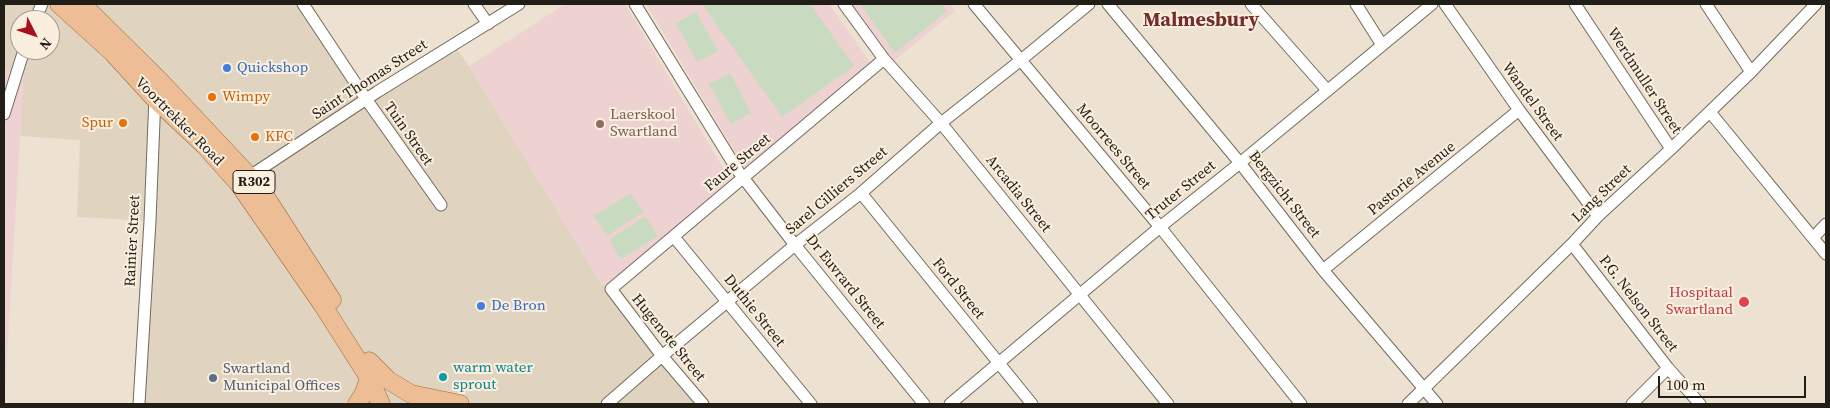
<!DOCTYPE html>
<style>
body{margin:0}
#map{position:relative;width:1830px;height:408px;overflow:hidden;background:#ede2d2;font-family:"Source Serif 4",serif}
canvas{display:block}
.frame{position:absolute;inset:0;border:5px solid #211d17;pointer-events:none}
.north{position:absolute;left:10px;top:10px;width:50px;height:50px;box-sizing:border-box;background:#faefdf;border:1px solid #a39b8f;border-radius:50%;rotate:131deg;font-size:14px;font-weight:700;line-height:20px;text-align:center;color:#211d17}
.north::after{content:'';display:block;margin:auto;width:18px;height:22px;background:#a7111d;clip-path:polygon(50% 0,100% 100%,50% 72%,0 100%)}
.scale{position:absolute;left:1658px;top:376px;width:148px;height:22px;box-sizing:border-box;border:2px solid #211d17;border-top:0;padding-left:6px;font-size:15px;line-height:18px;white-space:nowrap;color:#211d17;-webkit-text-stroke:4px #faefdf;paint-order:stroke}
</style>
<div id="map">
<canvas width="1830" height="408"></canvas>
<div class="frame"></div>
<div class="north">N</div>
<div class="scale">100 m</div>
</div>
<script>
const g = document.querySelector('canvas').getContext('2d');
g.lineJoin = 'round';
function fillPath(path, color) { g.fillStyle = color; g.fill(path, 'evenodd'); }
const shape = rows => new Path2D(rows.map(r => 'M' + r).join(''));
function strokePath(path, color, width, dash) { g.strokeStyle = color; g.lineWidth = width; g.lineCap = dash ? 'butt' : 'round'; g.setLineDash(dash || []); g.stroke(path); }
function label(font, color, halo, rows, align = 'center') {
  g.font = font + ' "Source Serif 4",serif'; g.lineWidth = 4; g.setLineDash([]); g.textBaseline = 'middle'; g.strokeStyle = halo; g.fillStyle = color; for (const [text, x, y, turn = 0] of rows) {
    g.save(); g.translate(x, y); g.rotate((+turn || 0) * Math.PI / 180); g.textAlign = isNaN(turn) ? turn : align; if (halo) g.strokeText(text, 0, 0); g.fillText(text, 0, 0); g.restore();
  }
}
fillPath(shape([
 [4,4,303,4,366,99,453,44,469,66,601,283,611,289,703,404,139,404,150,221,77,217,80,140,4,135],
 [20,20,50,20,50,50,20,50]
]), '#e0d4c1');
fillPath(shape([
 [565,4,625,4,731,181,612,285,601,283,469,66],
 [646,4,829,4,870,62,865,79,745,169],
 [852,4,950,4,955,11,894,61],
 [4,68,24,75,4,404]
]), '#edd2d1');
fillPath(shape([
 [702,4,810,4,854,66,782,117],
 [860,4,941,4,947,11,895,53],
 [696,12,718,51,697,62,676,23],
 [730,73,751,113,731,124,709,84],
 [631,193,643,212,607,236,594,216],
 [645,216,658,236,621,259,609,240]
]), '#c8dbc0');
const minor = shape([
 [303,4,366,99,441,205],
 [474,4,488,24],
 [635,4,738,171,795,245,924,404],
 [844,4,884,59,941,123,1168,404],
 [974,4,1160,227,1301,404],
 [1108,4,1240,163,1323,270,1437,404],
 [1251,4,1327,90],
 [1356,4,1382,45],
 [1445,4,1519,110,1598,216],
 [1575,4,1671,149],
 [1706,4,1751,72],
 [35,20,42,4],
 [1710,112,1826,254],
 [4,114,24,50],
 [244,180,377,92,519,4],
 [861,193,1032,404],
 [674,237,811,404],
 [1813,238,1826,224],
 [1572,244,1668,368,1700,404],
 [1323,270,1519,110],
 [139,404,150,221,155,96],
 [607,404,662,356,795,245,861,193,941,123,1021,60,1089,4],
 [703,404,662,356,611,289,884,59],
 [950,404,1160,227,1240,163,1432,4],
 [1408,404,1572,244,1598,216,1671,149,1751,72,1816,4],
 [1632,404,1668,368]
]);
const primary = shape([
 [59,4,112,52,154,98,204,145,239,184,322,304,369,378,381,404],
 [82,4,159,80,249,176,267,199,332,300],
 [369,361,388,380,411,394,460,404],
 [357,404,364,393,369,378]
]);
strokePath(minor, '#736a5b', 13);
strokePath(primary, '#9e6a3b', 19);
strokePath(minor, '#fff', 11);
strokePath(primary, '#edbe95', 18);
for (const [x, y, r, color] of [
 [227,68,5,"#3f7fe0"],
 [212,97,5,"#e8710a"],
 [123,123,5,"#e8710a"],
 [600,124,5,"#8d6e63"],
 [255,137,5,"#e8710a"],
 [1744,302,6,"#e0444e"],
 [481,306,5,"#3f7fe0"],
 [443,377,5,"#0f9aa8"],
 [213,378,5,"#5c6f8a"]
]) { const dot = new Path2D(); dot.arc(x, y, r, 0, 2 * Math.PI); g.fillStyle = color; g.fill(dot); strokePath(dot, '#faefdf', 2); }
for (const [x, y, w] of [
 [254,182,42]
]) { const box = new Path2D(); box.roundRect(x - w / 2, y - 11.5, w, 23, 4); g.fillStyle = '#faefdf'; g.fill(box); strokePath(box, '#211d17', 1); }
label('bold 14px', '#211d17', null, [
 ["R302",254,182]
]);
label('15px', '#366cbe', '#faefdf', [
 ["Quickshop",237,68],
 ["De Bron",491,306]
], 'left');
label('15px', '#211d17', '#faefdf', [
 ["Saint Thomas Street",370,80,-33],
 ["Werdmuller Street",1644,81,57],
 ["Wandel Street",1532,102,54],
 ["Voortrekker Road",179,122,45],
 ["Tuin Street",408,134,55],
 ["Moorrees Street",1113,147,50],
 ["Faure Street",738,163,-40],
 ["Pastorie Avenue",1412,179,-39],
 ["Sarel Cilliers Street",837,191,-40],
 ["Truter Street",1181,191,-39],
 ["Arcadia Street",1018,194,51],
 ["Lang Street",1602,194,-44],
 ["Bergzicht Street",1284,195,52],
 ["Rainier Street",133,241,-87],
 ["Dr Euvrard Street",845,282,51],
 ["Ford Street",958,289,51],
 ["P.G. Nelson Street",1638,304,52],
 ["Duthie Street",754,311,51],
 ["Hugenote Street",668,338,51]
]);
label('15px', '#c56008', '#faefdf', [
 ["Wimpy",222,97],
 ["Spur",113,123,"right"],
 ["KFC",265,137]
], 'left');
label('15px', '#785e54', '#faefdf', [
 ["Laerskool",610,115],
 ["Swartland",610,132]
], 'left');
label('15px', '#be3a42', '#faefdf', [
 ["Hospitaal",1733,293],
 ["Swartland",1733,310]
], 'right');
label('15px', '#0d838f', '#faefdf', [
 ["warm water",453,368],
 ["sprout",453,385]
], 'left');
label('15px', '#4e5e75', '#faefdf', [
 ["Swartland",223,369],
 ["Municipal Offices",223,386]
], 'left');
label('bold 20px', '#742d2a', '#faefdf', [
 ["Malmesbury",1201,21]
]);
</script>
